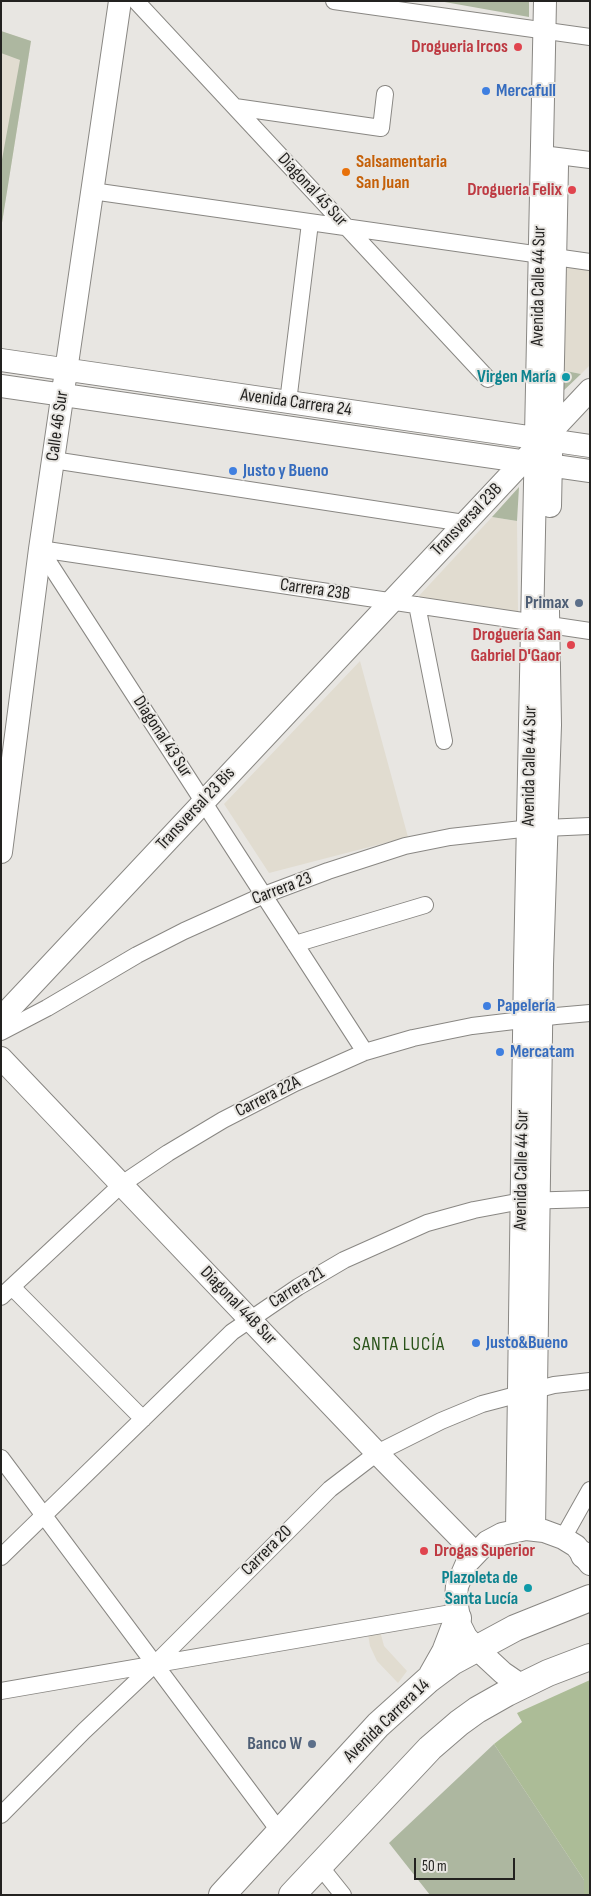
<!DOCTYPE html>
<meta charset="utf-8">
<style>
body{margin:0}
#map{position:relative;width:591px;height:1896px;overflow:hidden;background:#e8e6e2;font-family:"Sofia Sans Condensed",sans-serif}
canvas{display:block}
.frame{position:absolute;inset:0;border:2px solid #232220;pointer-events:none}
.scale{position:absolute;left:414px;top:1858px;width:101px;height:22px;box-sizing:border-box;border:2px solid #232220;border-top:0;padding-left:6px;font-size:15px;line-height:18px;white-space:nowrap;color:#232220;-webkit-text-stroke:4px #e8e6e2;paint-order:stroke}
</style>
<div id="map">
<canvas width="591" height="1896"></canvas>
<div class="frame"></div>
<div class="scale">50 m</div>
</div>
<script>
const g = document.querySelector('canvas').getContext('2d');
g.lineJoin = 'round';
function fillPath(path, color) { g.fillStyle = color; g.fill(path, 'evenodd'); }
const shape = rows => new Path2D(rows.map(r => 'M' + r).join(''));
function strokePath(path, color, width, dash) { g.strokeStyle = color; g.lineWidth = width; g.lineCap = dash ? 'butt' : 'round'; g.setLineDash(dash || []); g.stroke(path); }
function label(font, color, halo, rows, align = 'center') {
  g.font = font + ' "Sofia Sans Condensed",sans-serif'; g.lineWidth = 4; g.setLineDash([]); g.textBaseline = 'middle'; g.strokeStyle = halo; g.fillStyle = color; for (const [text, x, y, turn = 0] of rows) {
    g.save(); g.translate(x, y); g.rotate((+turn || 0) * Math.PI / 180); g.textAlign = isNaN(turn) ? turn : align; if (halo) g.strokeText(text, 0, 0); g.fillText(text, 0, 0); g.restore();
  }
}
fillPath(shape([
 [1,31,31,41,1,229],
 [563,265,590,268,590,365,581,374,561,370],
 [492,517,517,521,518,612,417,598],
 [360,661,408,837,269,873,224,804],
 [380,1631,384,1646,407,1671,398,1683,377,1661,370,1646,368,1634]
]), '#e1dcd0');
fillPath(shape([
 [439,1,529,1,529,17],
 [1,31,31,41,1,229,1,165,20,60,1,53],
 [561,370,581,374,561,393],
 [519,487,517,521,492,517],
 [494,1744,584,1880,584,1895,430,1895,389,1843]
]), '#adb7a0');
fillPath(shape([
 [590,1680,590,1895,584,1895,584,1880,494,1744,522,1722,517,1713]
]), '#acbc97');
const street = shape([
 [136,1,488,379],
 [334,1,590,37],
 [235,107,381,128,385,94],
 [542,154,590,160],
 [92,191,590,262],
 [288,402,310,223],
 [53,460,464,523],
 [40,549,365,1052],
 [40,549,590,631],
 [417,605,444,741],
 [295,944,425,905],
 [1,1032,47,1008,137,955,184,931,264,895,328,871,405,846,450,837,522,829,590,826],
 [12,1287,143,1419],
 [1,1297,122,1184,168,1153,223,1120,295,1083,365,1052,413,1038,472,1026,556,1016,590,1013],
 [1,1458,280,1832],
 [563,1538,590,1490],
 [1,1557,232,1332,298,1287,344,1260,427,1223,474,1210,522,1201,590,1199],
 [1,1691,457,1612],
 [1,1815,84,1731,155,1664,330,1489,377,1453,441,1421,482,1404,554,1385,590,1381],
 [319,1865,343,1895]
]);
const secondary = shape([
 [1,360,590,446],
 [1,386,590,471],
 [550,506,557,166],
 [1,852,40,549,120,1],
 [1,1018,590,390],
 [1,1058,377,1453,475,1553],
 [534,1529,542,964,550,725,548,611],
 [517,1530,525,966,545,1],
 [522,1686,503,1673,476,1648,466,1637,460,1625,456,1599,457,1586,467,1563,487,1542,502,1534,526,1529,544,1531,563,1538,576,1546,590,1564]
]);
const primary = shape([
 [584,1555,590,1559],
 [432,1675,445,1652,458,1618],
 [222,1895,378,1725,428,1680,452,1662,515,1628,590,1598],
 [292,1895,430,1748,459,1723,477,1710,507,1693,548,1673,590,1657]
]);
strokePath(street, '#898783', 18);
strokePath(secondary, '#898783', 24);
strokePath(primary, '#898783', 28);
strokePath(street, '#fff', 16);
strokePath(secondary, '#fff', 22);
strokePath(primary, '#fff', 26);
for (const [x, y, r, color] of [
 [518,47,5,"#e0444e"],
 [486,91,5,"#3f7fe0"],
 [346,172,5,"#e8710a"],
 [572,190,5,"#e0444e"],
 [566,377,5,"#0f9aa8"],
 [233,471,5,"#3f7fe0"],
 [579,603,5,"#5c6f8a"],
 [571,645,5,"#e0444e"],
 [487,1006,5,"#3f7fe0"],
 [500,1052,5,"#3f7fe0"],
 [476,1343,5,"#3f7fe0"],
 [424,1551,5,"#e0444e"],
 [528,1588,5,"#0f9aa8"],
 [312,1744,5,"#5c6f8a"]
]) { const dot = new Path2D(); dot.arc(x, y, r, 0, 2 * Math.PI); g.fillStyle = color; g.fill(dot); strokePath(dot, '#e8e6e2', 2); }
label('bold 18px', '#be3a42', '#e8e6e2', [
 ["Drogueria Ircos",508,47],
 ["Drogueria Felix",562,190],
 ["Droguería San",561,635],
 ["Gabriel D'Gaor",561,656],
 ["Drogas Superior",434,1551,"left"]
], 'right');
label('bold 18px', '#366cbe', '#e8e6e2', [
 ["Mercafull",496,91],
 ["Justo y Bueno",243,471],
 ["Papelería",497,1006],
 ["Mercatam",510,1052],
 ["Justo&Bueno",486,1343]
], 'left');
label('bold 18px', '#c56008', '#e8e6e2', [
 ["Salsamentaria",356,162],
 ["San Juan",356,183]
], 'left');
label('18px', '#232220', '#e8e6e2', [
 ["Diagonal 45 Sur",312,190,47],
 ["Avenida Calle 44 Sur",539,286,-89],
 ["Avenida Carrera 24",296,403,8],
 ["Calle 46 Sur",58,426,-82],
 ["Transversal 23B",467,520,-46],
 ["Carrera 23B",315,590,8],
 ["Diagonal 43 Sur",162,737,57],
 ["Avenida Calle 44 Sur",530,766,-89],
 ["Transversal 23 Bis",196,809,-47],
 ["Carrera 23",282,889,-21],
 ["Carrera 22A",268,1097,-27],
 ["Avenida Calle 44 Sur",522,1170,-89],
 ["Carrera 21",297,1288,-32],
 ["Diagonal 44B Sur",238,1306,46],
 ["Carrera 20",267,1551,-45],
 ["Avenida Carrera 14",387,1721,-44]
]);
label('bold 18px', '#0d838f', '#e8e6e2', [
 ["Virgen María",556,377],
 ["Plazoleta de",518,1578],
 ["Santa Lucía",518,1599]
], 'right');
label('bold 18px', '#4e5e75', '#e8e6e2', [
 ["Primax",569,603],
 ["Banco W",302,1744]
], 'right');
g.letterSpacing = '1px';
label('19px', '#285218', '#e8e6e2', [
 ["SANTA LUCÍA",399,1345]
]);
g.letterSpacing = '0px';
</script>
